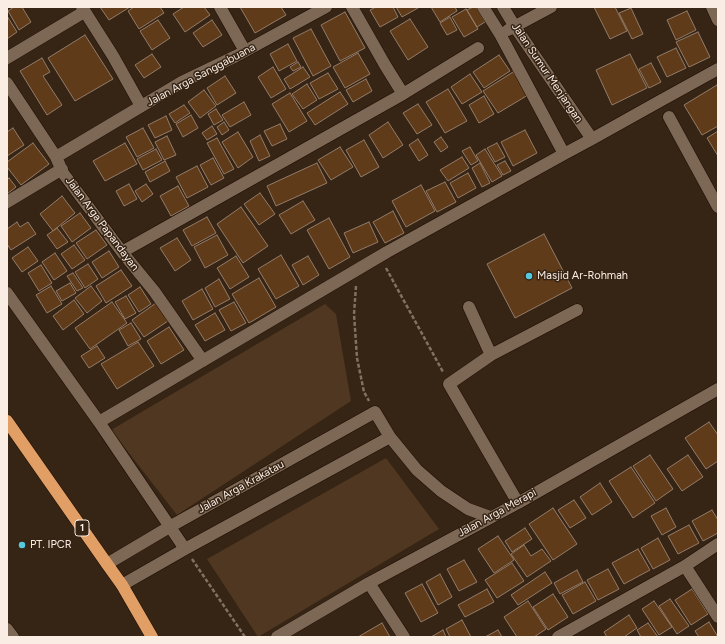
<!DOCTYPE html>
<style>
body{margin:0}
#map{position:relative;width:725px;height:644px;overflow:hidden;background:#362414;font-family:Figtree,sans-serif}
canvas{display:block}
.frame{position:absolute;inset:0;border:8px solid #faede4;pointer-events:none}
</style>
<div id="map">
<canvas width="725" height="644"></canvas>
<div class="frame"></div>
</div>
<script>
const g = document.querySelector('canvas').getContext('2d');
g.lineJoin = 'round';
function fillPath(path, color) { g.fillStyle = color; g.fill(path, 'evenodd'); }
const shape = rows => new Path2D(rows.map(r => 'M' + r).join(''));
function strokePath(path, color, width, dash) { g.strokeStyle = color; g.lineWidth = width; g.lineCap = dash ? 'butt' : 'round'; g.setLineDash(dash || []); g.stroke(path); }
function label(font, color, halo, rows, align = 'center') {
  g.font = font + ' Figtree,sans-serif'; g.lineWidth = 3; g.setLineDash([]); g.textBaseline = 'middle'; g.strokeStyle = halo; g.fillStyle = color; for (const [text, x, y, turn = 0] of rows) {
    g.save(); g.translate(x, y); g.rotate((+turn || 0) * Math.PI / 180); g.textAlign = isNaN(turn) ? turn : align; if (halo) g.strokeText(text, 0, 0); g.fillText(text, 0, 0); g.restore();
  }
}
fillPath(shape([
 [325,304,336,314,351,401,177,515,111,430],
 [386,458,439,529,258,637,207,559]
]), '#503721');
const building = shape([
 [14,7,22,7,31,22,19,30,8,11,14,7],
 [100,7,130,7,109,20,100,7],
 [134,7,160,7,164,13,139,29,128,11,134,7],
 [184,7,204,7,210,15,185,32,173,14,184,7],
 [240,7,281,7,286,15,255,33,240,7],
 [376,7,393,7,398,17,380,27,370,10,376,7],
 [396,7,418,7,418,8,402,17,396,7],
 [431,7,455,7,457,11,440,22,431,7],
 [473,7,476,7,485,22,477,27,467,10,473,7],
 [594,7,615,7,627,31,610,39,594,7],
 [631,8,643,34,632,39,619,13,631,8],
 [466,9,478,29,464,37,452,17,466,9],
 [687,11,696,30,676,40,667,20,687,11],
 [345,12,365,48,340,61,321,25,345,12],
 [7,16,17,32,7,39,7,16],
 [450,17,457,30,447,35,440,23,450,17],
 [410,19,428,47,408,60,390,31,410,19],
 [158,20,170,38,152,50,140,31,158,20],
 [212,20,222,35,203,47,193,33,212,20],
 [311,29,331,66,313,76,293,38,311,29],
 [698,32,710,57,689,67,676,42,698,32],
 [85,35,113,79,75,101,48,58,85,35],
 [288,44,297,61,279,71,270,54,288,44],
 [676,48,686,68,667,77,657,57,676,48],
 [358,53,370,74,345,88,333,67,358,53],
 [152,54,161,67,144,78,135,65,152,54],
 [630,54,647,88,612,105,596,70,630,54],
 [499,55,510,71,484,88,473,72,499,55],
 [42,58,50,72,43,76,62,105,47,115,20,71,42,58],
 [298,62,301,67,293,71,290,67,298,62],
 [651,63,661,82,649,88,639,69,651,63],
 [273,67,286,89,271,98,258,77,273,67],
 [303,67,310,77,290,89,284,79,303,67],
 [513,72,528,95,498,113,483,91,513,72],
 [328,73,338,89,319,99,310,83,328,73],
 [470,74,482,92,462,104,451,87,470,74],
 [225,76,236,93,217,105,207,88,225,76],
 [366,79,372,91,353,102,346,90,366,79],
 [307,84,317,100,303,109,292,94,307,84],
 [717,85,718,87,718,126,702,135,684,105,717,85],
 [448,89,467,121,445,133,426,102,448,89],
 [204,90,216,106,200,118,188,102,204,90],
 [340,92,348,104,315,125,307,113,340,92],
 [290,93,307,121,289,132,272,104,290,93],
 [484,96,494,114,479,123,469,105,484,96],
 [244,102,251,115,230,127,222,115,244,102],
 [418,104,432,125,417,134,403,113,418,104],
 [184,105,190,113,175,123,169,114,184,105],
 [216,109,223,120,214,125,208,114,216,109],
 [191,115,198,128,183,137,176,124,191,115],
 [166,116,172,130,155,138,148,125,166,116],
 [224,122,229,130,222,135,217,127,224,122],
 [388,122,403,145,383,158,369,135,388,122],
 [280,124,287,139,272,146,264,131,280,124],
 [212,126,217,134,207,140,202,133,212,126],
 [13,128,24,145,7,156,7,132,13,128],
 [143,128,154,148,137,157,126,137,143,128],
 [525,130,537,153,513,166,501,142,525,130],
 [718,131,718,156,707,138,718,131],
 [238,132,253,157,238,168,222,142,238,132],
 [260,135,270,156,259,161,250,141,260,135],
 [167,136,176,155,164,160,155,142,167,136],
 [441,137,448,147,441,152,434,142,441,137],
 [217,138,234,169,224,174,207,143,217,138],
 [418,139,428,155,419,161,409,145,418,139],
 [364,140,379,167,361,177,346,150,364,140],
 [33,143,49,164,21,185,7,167,7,162,33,143],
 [125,143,137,164,105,181,93,161,125,143],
 [497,143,505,157,495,162,487,148,497,143],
 [340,147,353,167,331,180,318,160,340,147],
 [470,147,478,161,471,165,462,151,470,147],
 [156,149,162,160,143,170,137,159,156,149],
 [485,149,502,176,492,182,476,155,485,149],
 [462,157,469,168,448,181,440,170,462,157],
 [213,158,224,178,211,185,200,165,213,158],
 [165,161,170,171,150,182,145,172,165,161],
 [505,161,511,171,503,175,497,165,505,161],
 [317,163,327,183,276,206,267,186,317,163],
 [480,163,490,183,482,187,472,168,480,163],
 [197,166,208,187,187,198,176,177,197,166],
 [468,173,476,188,458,198,450,183,468,173],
 [9,178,16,187,7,194,7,180,9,178],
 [445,182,456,202,437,212,426,191,445,182],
 [129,184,137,199,124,206,116,191,129,184],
 [146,184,153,194,142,202,135,191,146,184],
 [421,185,435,211,406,227,392,201,421,185],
 [178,186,189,206,171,216,160,196,178,186],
 [260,193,275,214,259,225,244,204,260,193],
 [62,196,75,213,53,231,40,214,62,196],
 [303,201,315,220,291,234,279,215,303,201],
 [241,207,268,246,243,263,217,224,241,207],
 [393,211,404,233,385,243,373,222,393,211],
 [80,213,91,228,72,242,61,226,80,213],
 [207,217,216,233,192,246,183,230,207,217],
 [329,218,350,257,329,269,307,230,329,218],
 [17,222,20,227,28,222,36,234,11,250,7,244,7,229,17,222],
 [369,222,378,242,353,253,344,233,369,222],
 [57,228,68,242,57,249,47,235,57,228],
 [96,230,107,245,87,259,76,243,96,230],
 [544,234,572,288,515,318,487,264,544,234],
 [217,235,228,255,205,268,194,247,217,235],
 [177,238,191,260,175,271,160,248,177,238],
 [74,245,85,260,72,269,61,254,74,245],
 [28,247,38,261,22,272,12,258,28,247],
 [109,251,119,267,102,278,92,262,109,251],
 [55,253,67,271,54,280,42,262,55,253],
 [281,255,299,286,276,299,258,269,281,255],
 [236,256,249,277,230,289,217,268,236,256],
 [308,256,319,275,303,285,292,265,308,256],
 [88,264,98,279,85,288,75,272,88,264],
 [41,265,52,283,39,291,28,273,41,265],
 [121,270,132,286,106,303,96,286,121,270],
 [73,273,83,288,77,291,67,276,73,273],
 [259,278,276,307,249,323,232,294,259,278],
 [219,279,230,299,215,307,205,288,219,279],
 [70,283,76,293,62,301,56,291,70,283],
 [51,286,62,304,47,313,36,295,51,286],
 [91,286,102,301,87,313,75,298,91,286],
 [140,287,151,304,139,312,128,295,140,287],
 [202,289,213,309,193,320,182,301,202,289],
 [126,296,136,313,125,319,115,302,126,296],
 [74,300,84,314,63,330,53,316,74,300],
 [112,302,127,323,90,349,75,328,112,302],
 [234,302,246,323,231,331,219,310,234,302],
 [156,303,168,321,144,337,132,320,156,303],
 [215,313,225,330,205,341,195,325,215,313],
 [131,323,141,339,128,346,119,330,131,323],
 [169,327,184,350,161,364,147,341,169,327],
 [138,342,154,366,117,389,101,364,138,342],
 [97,346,105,358,89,368,81,356,97,346],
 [709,422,718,435,718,461,706,469,685,438,709,422],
 [650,455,673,489,656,501,633,466,650,455],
 [688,455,703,477,682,491,667,469,688,455],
 [631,467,655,503,633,518,609,481,631,467],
 [600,483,612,502,592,515,580,497,600,483],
 [574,500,586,518,570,528,558,510,574,500],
 [553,508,577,544,553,560,529,524,553,508],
 [666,508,676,527,662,535,651,516,666,508],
 [712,510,718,520,718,533,703,541,692,521,712,510],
 [689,525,699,543,678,554,668,536,689,525],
 [525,528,532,539,512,552,505,541,525,528],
 [498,536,514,560,494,573,478,549,498,536],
 [658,538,670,560,653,569,641,548,658,538],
 [524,545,531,556,542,549,551,561,527,577,511,554,524,545],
 [638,549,650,570,624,584,612,563,638,549],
 [464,560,477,582,459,591,447,569,464,560],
 [512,563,524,581,497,598,485,580,512,563],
 [608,569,619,589,598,600,587,580,608,569],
 [577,570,583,582,560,594,554,583,577,570],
 [545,572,552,583,518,605,511,595,545,572],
 [440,574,452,597,438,605,426,582,440,574],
 [585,582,596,601,573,614,562,595,585,582],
 [422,584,438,613,421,622,405,593,422,584],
 [487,589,494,602,465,617,458,605,487,589],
 [692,589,708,614,691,625,675,600,692,589],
 [553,594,568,617,548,630,533,607,553,594],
 [670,599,689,626,677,634,659,606,670,599],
 [528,601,546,629,534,637,517,637,504,617,528,601],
 [654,601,672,627,659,635,642,609,654,601],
 [629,615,637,628,624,637,607,637,604,632,629,615],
 [462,620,471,637,450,637,446,629,462,620],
 [709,622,718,637,699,637,695,631,709,622],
 [382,623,390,637,358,637,382,623],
 [648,623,658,637,641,637,637,630,648,623],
 [443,630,446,637,431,637,443,630],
 [498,630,502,637,485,637,498,630]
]);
fillPath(building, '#5f3b19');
strokePath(building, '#937c6a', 1);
const minor = shape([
 [82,7,113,56,141,106],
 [220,7,245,51],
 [352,7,385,65,403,94],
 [483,7,500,34,564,154],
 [503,7,515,27,592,139],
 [712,7,718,20],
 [508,30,551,7],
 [7,58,84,12],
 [7,83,56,157,63,173,122,252,154,291,203,361],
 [669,117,718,207],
 [56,157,182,82,236,56,326,7],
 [7,202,62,169],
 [122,252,403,94,478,48],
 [7,293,99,422,185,549],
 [469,307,491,355],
 [99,422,387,252,564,154,592,139,660,101,718,69],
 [518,503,449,384,491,355,577,310],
 [107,564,171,526,375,412,390,437,417,470,441,491,468,509,490,517],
 [685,566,718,617],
 [369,583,404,637],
 [122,585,185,549,390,437],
 [7,629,13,637],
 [277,637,369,583,518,503,718,389],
 [558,637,685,566,718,544]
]);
const highway = shape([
 [7,421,107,564,122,585,152,637]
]);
strokePath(minor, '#1d0d01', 13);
strokePath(highway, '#1d0d01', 13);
strokePath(shape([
 [386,268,443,372],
 [356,286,354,314,357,358,364,392,369,401],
 [192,559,245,637]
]), '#817163', 2.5, [4, 2]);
strokePath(minor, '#7d6856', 12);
strokePath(highway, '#e19f66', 12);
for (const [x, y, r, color] of [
 [529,276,4,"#55cadf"],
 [22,545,4,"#55cadf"]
]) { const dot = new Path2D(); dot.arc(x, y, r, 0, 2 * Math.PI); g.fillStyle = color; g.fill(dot); strokePath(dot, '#362414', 1.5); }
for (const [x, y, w] of [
 [82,528,14]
]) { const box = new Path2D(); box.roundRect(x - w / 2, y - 8, w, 16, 3); g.fillStyle = '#362414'; g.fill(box); strokePath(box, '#faede4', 1); }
label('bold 10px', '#faede4', null, [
 ["1",82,528]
]);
label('11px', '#faede4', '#362414', [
 ["Jalan Sumur Menjangan",547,73,56],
 ["Jalan Arga Sanggabuana",201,75,-28],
 ["Jalan Arga Papandayan",102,224,53],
 ["Jalan Arga Krakatau",241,487,-29],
 ["Jalan Arga Merapi",497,513,-29]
]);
label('11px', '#faede4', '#362414', [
 ["Masjid Ar-Rohmah",537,276],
 ["PT. IPCR",30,545]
], 'left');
</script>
